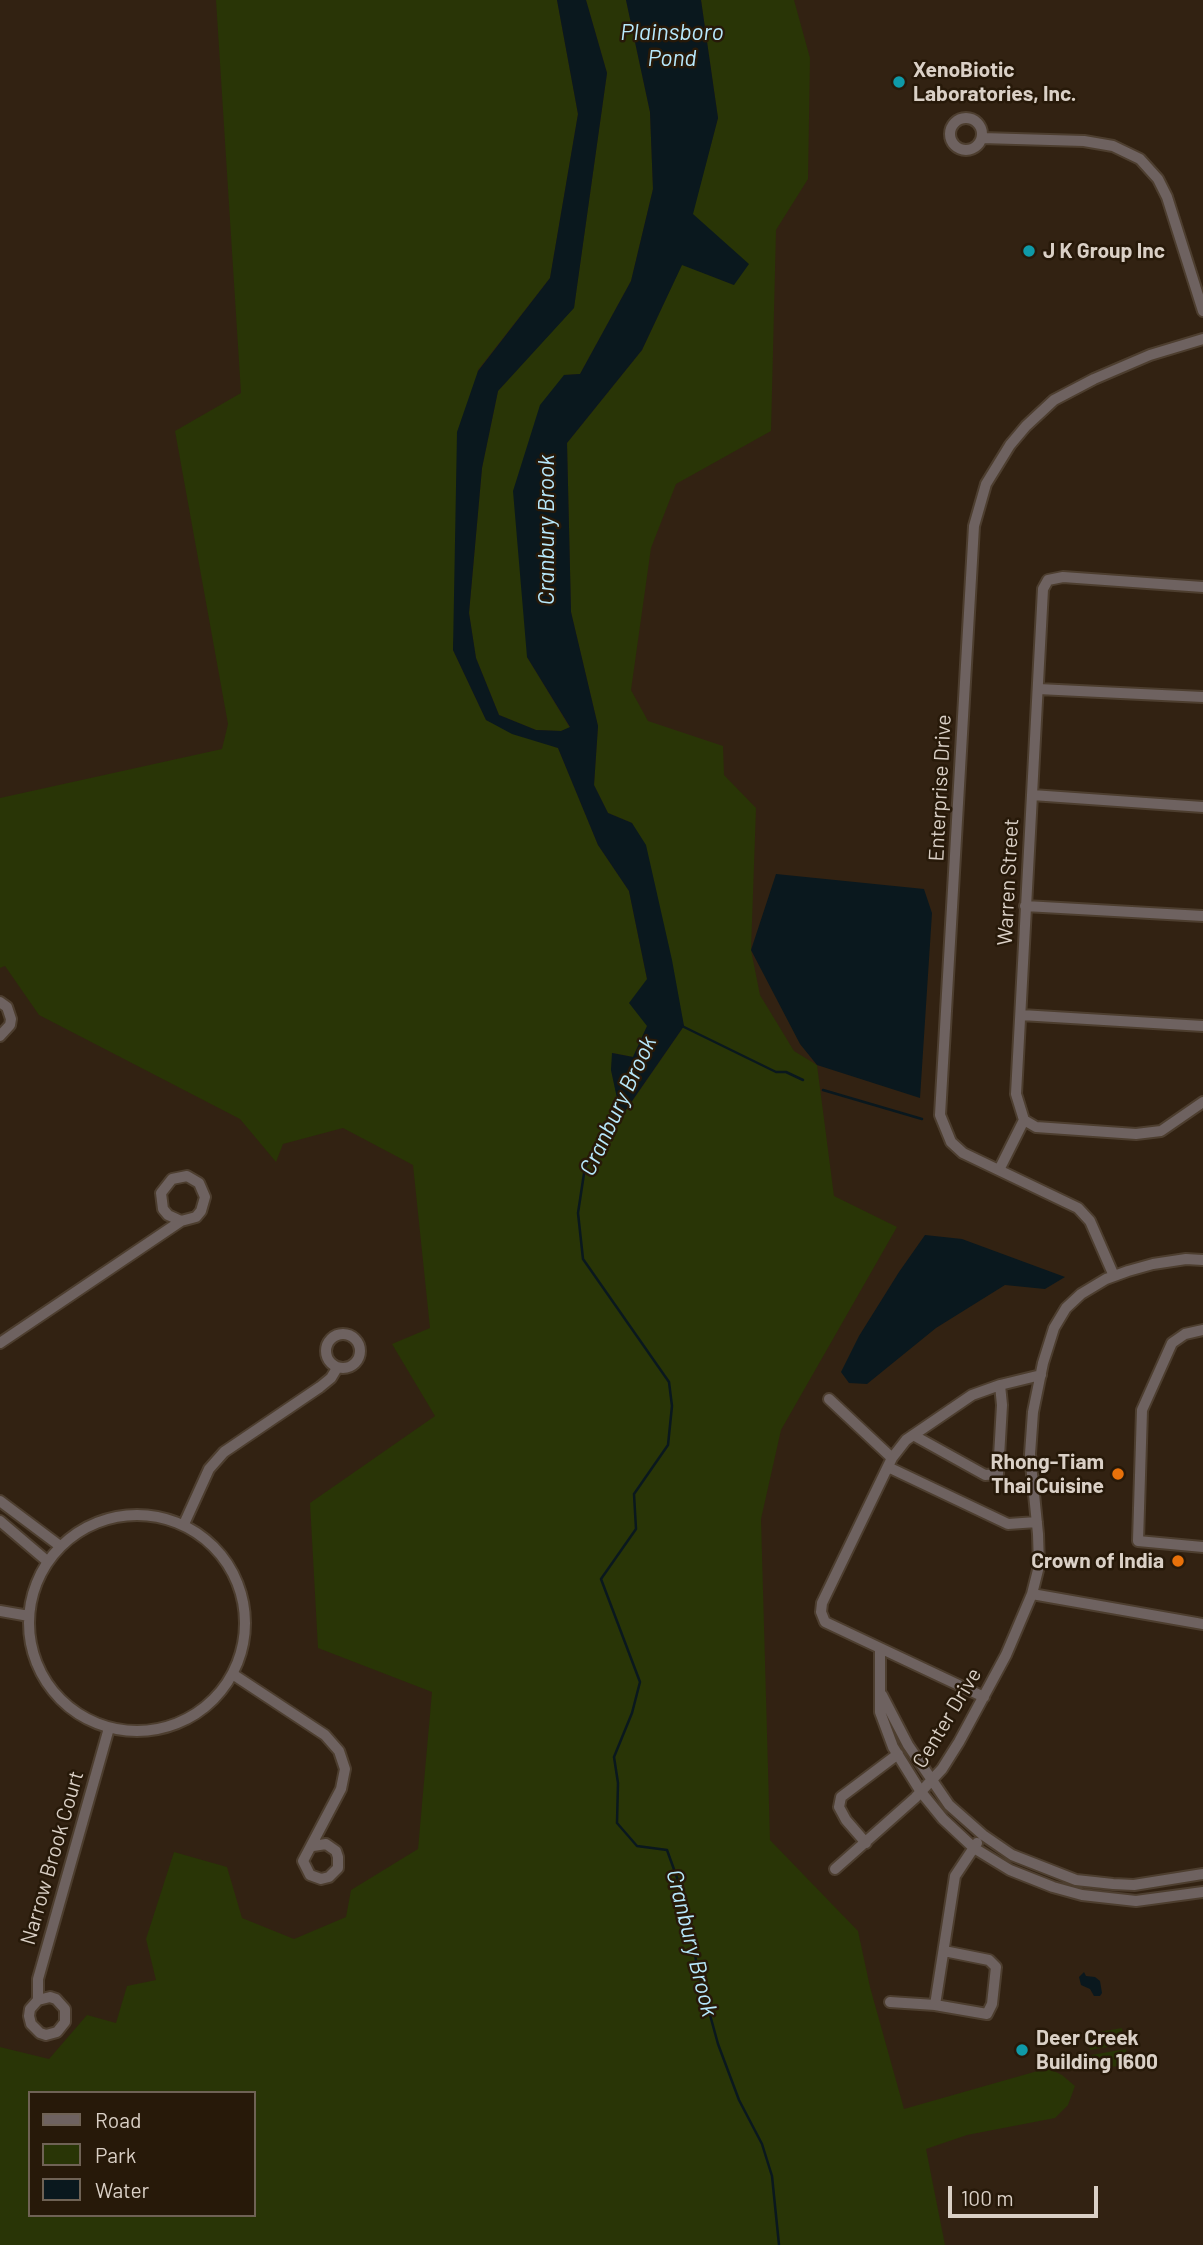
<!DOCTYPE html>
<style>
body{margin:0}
#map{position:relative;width:1203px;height:2245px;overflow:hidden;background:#322212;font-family:Barlow,sans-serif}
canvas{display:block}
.legend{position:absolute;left:28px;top:2091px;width:228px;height:126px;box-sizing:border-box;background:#271909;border:2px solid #6f6255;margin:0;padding:9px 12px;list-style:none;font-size:21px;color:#dad0c6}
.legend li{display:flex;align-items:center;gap:14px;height:35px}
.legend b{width:35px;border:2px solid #6f6255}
.scale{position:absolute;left:948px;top:2186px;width:150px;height:32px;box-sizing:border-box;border:4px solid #dad0c6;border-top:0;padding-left:9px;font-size:21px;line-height:24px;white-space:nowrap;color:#dad0c6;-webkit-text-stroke:5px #271909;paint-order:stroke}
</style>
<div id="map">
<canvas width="1203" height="2245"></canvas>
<ul class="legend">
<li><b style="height:9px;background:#6e6260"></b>Road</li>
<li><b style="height:19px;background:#293506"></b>Park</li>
<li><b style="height:19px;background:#0a181e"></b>Water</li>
</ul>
<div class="scale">100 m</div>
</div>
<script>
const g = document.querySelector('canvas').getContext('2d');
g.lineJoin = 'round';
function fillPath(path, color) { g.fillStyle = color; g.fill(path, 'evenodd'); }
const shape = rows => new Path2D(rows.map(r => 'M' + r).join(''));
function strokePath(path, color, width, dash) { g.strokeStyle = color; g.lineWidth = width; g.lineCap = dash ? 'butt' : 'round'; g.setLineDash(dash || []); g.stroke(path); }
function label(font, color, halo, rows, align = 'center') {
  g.font = font + ' Barlow,sans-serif'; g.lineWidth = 5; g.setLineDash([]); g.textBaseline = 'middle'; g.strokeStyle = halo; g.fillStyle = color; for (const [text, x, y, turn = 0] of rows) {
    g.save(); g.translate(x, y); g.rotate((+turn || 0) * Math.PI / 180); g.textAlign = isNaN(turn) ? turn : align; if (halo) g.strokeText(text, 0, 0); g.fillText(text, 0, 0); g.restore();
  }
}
fillPath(shape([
 [216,0,557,0,578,114,550,278,478,370,453,650,486,720,558,748,598,845,629,891,647,979,647,1026,633,1057,613,1053,611,1070,622,1116,684,1026,632,823,608,813,594,785,598,726,571,612,567,443,642,350,682,264,734,285,692,214,718,118,701,0,794,0,810,58,808,179,776,230,771,431,676,484,651,548,631,690,648,721,723,746,724,775,756,808,751,950,760,995,794,1051,817,1065,834,1196,897,1227,781,1430,761,1519,770,1840,858,1931,870,1987,904,2109,1048,2068,1062,2075,1075,2086,1068,2105,1055,2118,967,2135,926,2149,945,2245,0,2245,0,2047,49,2059,87,2015,116,2023,127,1986,156,1980,146,1939,174,1852,227,1867,242,1918,294,1939,346,1917,351,1890,418,1849,432,1692,318,1648,310,1503,435,1416,392,1344,430,1328,413,1165,343,1128,283,1144,276,1162,240,1119,39,1015,5,966,0,968,0,798,222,749,228,724,175,431,241,393],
 [30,2093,254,2093,254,2215,30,2215],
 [586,0,626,0,650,112,653,189,631,281,580,374,564,375,527,657,570,728,561,731,536,730,499,715,476,658,469,613,482,468,498,391,574,307,607,73],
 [1122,2028,1125,2044,1090,2050,1087,2034],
 [1126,2049,1129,2064,1094,2070,1091,2055]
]), '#293506');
fillPath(shape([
 [557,0,586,0,607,73,574,308,498,391,482,468,469,613,476,658,499,715,536,730,561,731,570,727,527,657,513,491,540,405,564,375,580,374,631,281,653,189,650,112,626,0,701,0,718,118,693,214,749,264,734,285,682,265,642,350,567,443,571,612,598,726,594,785,608,813,632,823,646,845,672,960,684,1026,621,1117,611,1070,612,1053,633,1057,647,1026,629,1003,647,979,629,891,598,845,558,748,512,734,486,720,453,650,457,432,478,371,550,278,578,114],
 [776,874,924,889,932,913,920,1098,817,1065,800,1044,751,950],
 [925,1235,962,1239,1065,1277,1045,1289,1005,1285,936,1328,867,1384,849,1383,841,1372,859,1336,899,1272],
 [1084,1972,1086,1976,1095,1977,1100,1981,1102,1993,1100,1996,1094,1996,1090,1989,1081,1985,1079,1977]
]), '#0a181e');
strokePath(shape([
 [682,1026,776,1072,786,1072,803,1080],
 [823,1090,922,1119],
 [619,1105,585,1167,578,1213,583,1259,669,1382,672,1406,668,1445,634,1494,636,1529,601,1579,640,1682,632,1713,614,1757,618,1783,617,1823,637,1846,667,1850,685,1900,698,1971,718,2044,739,2100,762,2144,772,2176,779,2245]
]), '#0a181e', 2.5);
const street = shape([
 '950 134a16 16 0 1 1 32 0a16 16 0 1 1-32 0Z',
 [982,138,1084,141,1113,146,1140,159,1158,179,1167,197,1203,311],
 [1038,689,1203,697],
 [1032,795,1203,807],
 [1025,906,1203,916],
 [0,1002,7,1007,11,1019,10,1025,0,1036],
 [1021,1015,1203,1026],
 [1024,1120,1036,1127,1136,1134,1161,1131,1203,1102],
 [999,1170,1024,1120,1016,1094,1043,589,1048,580,1063,577,1203,587],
 [1114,1276,1090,1221,1078,1208,963,1153,951,1142,940,1115,974,526,986,484,1010,445,1026,426,1054,400,1094,379,1150,355,1203,339],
 [1203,1330,1185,1334,1172,1343,1142,1410,1138,1541,1203,1547],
 '326 1351a17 17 0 1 1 34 0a17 17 0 1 1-34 0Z',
 [0,1343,181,1221,196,1217,201,1211,205,1197,199,1183,187,1176,172,1179,161,1193,163,1209,168,1215,181,1221],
 [1041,1375,1000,1385,972,1395,906,1440,892,1458,822,1603,821,1612,825,1622,880,1648,880,1712,893,1747,921,1792,943,1819,974,1848,1010,1870,1053,1887,1082,1895,1136,1901,1203,1892],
 [829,1399,892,1458],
 [913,1435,985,1475,998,1474,1002,1405,1000,1385],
 [888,1467,1008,1524,1037,1522],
 [0,1501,60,1546],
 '29 1623a108 108 0 1 1 216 0a108 108 0 1 1-216 0Z',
 [0,1521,47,1561],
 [184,1524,209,1469,224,1452,320,1387,331,1378,337,1368],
 [1032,1594,1203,1624],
 [0,1611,29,1616],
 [880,1648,984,1697],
 [234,1675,325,1735,339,1751,345,1769,341,1789,303,1861,310,1875,321,1879,329,1877,338,1868,338,1857,336,1851,326,1844,313,1846],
 [882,1695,908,1745,949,1805,983,1835,1012,1855,1076,1880,1113,1884,1134,1885,1203,1874],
 [866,1843,846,1820,839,1807,841,1797,898,1754],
 [835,1869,915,1798,942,1769,959,1742,1006,1655,1032,1594,1039,1566,1038,1534,1030,1454,1033,1412,1043,1363,1054,1328,1066,1308,1081,1294,1106,1279,1128,1271,1153,1264,1186,1259,1203,1260],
 [38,2000,50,1997,56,1999,65,2009,65,2022,57,2032,46,2035,40,2033,31,2024,29,2016,30,2009,38,2000,38,1979,109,1728],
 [890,2002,935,2005,987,2014,992,2004,996,1967,989,1960,944,1951],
 [935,2005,955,1876,977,1843]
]);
strokePath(street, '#4d3e2f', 14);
strokePath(street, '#6e6260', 10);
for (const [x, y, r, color] of [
 [899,82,7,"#0f9aa8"],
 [1029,251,7,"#0f9aa8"],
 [1118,1474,7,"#e8710a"],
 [1178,1561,7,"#e8710a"],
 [1022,2050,7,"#0f9aa8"]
]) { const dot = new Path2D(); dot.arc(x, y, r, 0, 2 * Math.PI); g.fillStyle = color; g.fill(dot); strokePath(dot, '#271909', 2.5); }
label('bold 21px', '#dad0c6', '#271909', [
 ["XenoBiotic",913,70],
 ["Laboratories, Inc.",913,94],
 ["J K Group Inc",1043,251],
 ["Rhong-Tiam",1104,1462,"right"],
 ["Thai Cuisine",1104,1486,"right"],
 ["Crown of India",1164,1561,"right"],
 ["Deer Creek",1036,2038],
 ["Building 1600",1036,2062]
], 'left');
label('21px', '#dad0c6', '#271909', [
 ["Enterprise Drive",940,788,-87],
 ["Warren Street",1008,882,-87],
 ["Center Drive",947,1718,-59],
 ["Narrow Brook Court",52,1858,-74]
]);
label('italic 23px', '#b7e8fc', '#271909', [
 ["Plainsboro",672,32],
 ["Pond",672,58],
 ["Cranbury Brook",546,530,-90],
 ["Cranbury Brook",618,1106,-65],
 ["Cranbury Brook",692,1943,76]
]);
</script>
